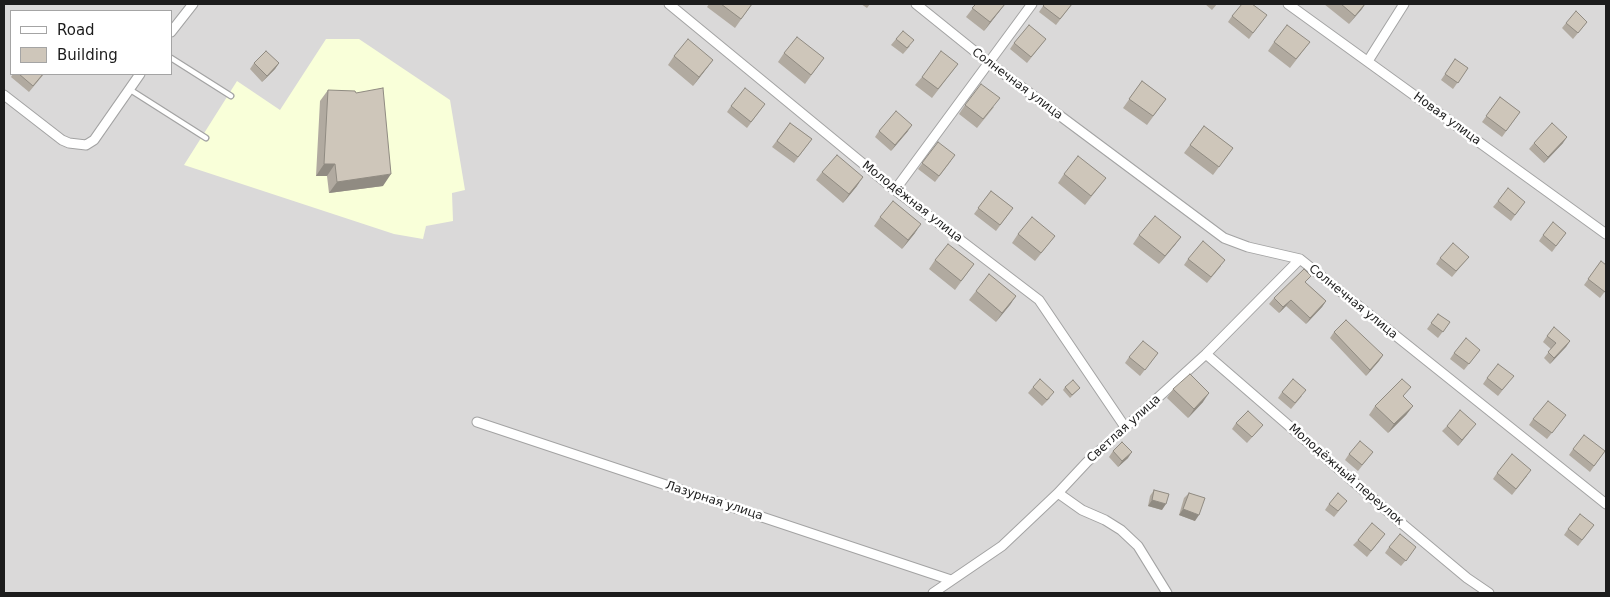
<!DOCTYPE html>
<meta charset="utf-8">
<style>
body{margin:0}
#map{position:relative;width:1610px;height:597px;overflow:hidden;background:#eeece1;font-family:"DejaVu Sans",sans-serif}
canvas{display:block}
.frame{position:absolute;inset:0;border:5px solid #1c1c1c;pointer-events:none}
.legend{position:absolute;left:10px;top:10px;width:162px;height:65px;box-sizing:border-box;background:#fff;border:1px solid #a4a4a4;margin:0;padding:6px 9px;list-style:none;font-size:15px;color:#1c1c1c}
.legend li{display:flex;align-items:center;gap:10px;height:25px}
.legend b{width:25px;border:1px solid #a4a4a4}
</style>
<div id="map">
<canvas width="1610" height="597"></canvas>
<div class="frame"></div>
<ul class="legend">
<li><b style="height:6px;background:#fff"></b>Road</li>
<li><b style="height:14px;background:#cec6ba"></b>Building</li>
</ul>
</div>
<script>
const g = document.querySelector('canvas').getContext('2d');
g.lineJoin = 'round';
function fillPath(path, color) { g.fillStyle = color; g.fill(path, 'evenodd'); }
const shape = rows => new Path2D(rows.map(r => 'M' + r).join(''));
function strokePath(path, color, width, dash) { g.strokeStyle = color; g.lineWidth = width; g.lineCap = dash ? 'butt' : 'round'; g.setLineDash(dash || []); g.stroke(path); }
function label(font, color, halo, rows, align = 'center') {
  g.font = font + ' "DejaVu Sans",sans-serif'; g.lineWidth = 5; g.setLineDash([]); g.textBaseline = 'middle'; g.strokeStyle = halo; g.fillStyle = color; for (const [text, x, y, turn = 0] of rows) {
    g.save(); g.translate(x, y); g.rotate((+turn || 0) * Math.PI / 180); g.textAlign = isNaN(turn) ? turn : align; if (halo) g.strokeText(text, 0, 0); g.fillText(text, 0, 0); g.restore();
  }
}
fillPath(shape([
 [4,4,1606,4,1606,593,4,593],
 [11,11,171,11,171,74,11,74]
]), '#dad9d9');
fillPath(shape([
 [326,39,359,39,450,100,465,190,452,193,453,221,426,226,423,239,394,234,184,165,237,81,280,110]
]), '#f9ffd9');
const lane = shape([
 [171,58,231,96],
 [129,89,206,138]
]);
const street = shape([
 [669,4,895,190,1039,300,1125,427],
 [916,4,988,62,1224,238,1248,247,1300,259,1606,504],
 [1288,4,1606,234],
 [171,32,193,4],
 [1368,61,1404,4],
 [4,95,62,140,69,143,86,145,94,140,140,74],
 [895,190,1032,4],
 [1206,354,1400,522,1467,578,1489,593],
 [477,422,951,580],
 [1058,493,1082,510,1105,520,1121,530,1138,546,1167,593],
 [933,593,1002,546,1058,493,1087,462,1206,354,1300,259]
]);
strokePath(lane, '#a3a3a3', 7);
strokePath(street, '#a3a3a3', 11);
strokePath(lane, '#fff', 4.5);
strokePath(street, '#fff', 9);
fillPath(shape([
 [709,4,752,4,735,28,707,7],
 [861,4,870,4,867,8],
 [976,4,1002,8,984,31,966,17],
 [1072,4,1056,25,1039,12,1043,6],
 [1205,4,1217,4,1212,10],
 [1324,4,1365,4,1349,24],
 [1232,16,1262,21,1249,39,1228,22],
 [1587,22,1573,39,1562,28,1566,23],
 [896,39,910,46,903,54,891,45],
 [1046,39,1027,63,1010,49,1014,43],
 [1274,42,1310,42,1290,68,1268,51],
 [784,53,824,58,805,84,778,62],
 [674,56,713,60,693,86,668,65],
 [1455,59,1468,68,1453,89,1441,80],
 [254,63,279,63,275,69,262,82,250,69],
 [958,64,932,98,915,85,922,77],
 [13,74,44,74,29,92,11,77],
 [1142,81,1166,99,1147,125,1123,108],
 [328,90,383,186,329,193,327,176,316,176,320,101],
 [1500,97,1520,112,1502,137,1482,122],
 [765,104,747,128,727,112,731,106],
 [965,105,994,107,977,128,959,114],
 [790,123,812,139,794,163,772,147],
 [1204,126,1233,148,1213,175,1184,153],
 [879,131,908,131,891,151,875,137],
 [938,142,951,161,935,182,918,169],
 [1534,143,1563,143,1544,163,1529,149],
 [822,172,857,186,843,203,816,180],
 [1064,174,1106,178,1085,205,1058,183],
 [991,191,1013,208,996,231,974,214],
 [1498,201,1525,202,1511,221,1493,207],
 [880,217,915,233,902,249,874,226],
 [1566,233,1552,252,1539,241,1543,235],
 [1018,234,1055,236,1035,261,1012,243],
 [1139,235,1181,237,1159,264,1133,244],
 [1469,257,1452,277,1436,264,1440,258],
 [1188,259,1221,266,1207,283,1184,265],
 [935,260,974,264,955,290,929,269],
 [1601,261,1606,290,1600,298,1584,285],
 [1306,283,1326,301,1322,307,1306,324,1286,306,1279,313,1269,304,1274,298],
 [976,291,1016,296,996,322,969,300],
 [1438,314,1450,322,1438,338,1427,329],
 [1334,332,1383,355,1379,361,1366,376,1330,338],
 [1547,336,1570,341,1550,364,1544,358,1551,349,1543,342],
 [1480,350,1464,370,1450,359,1454,353],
 [1158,353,1140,376,1125,363,1129,357],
 [1487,378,1509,382,1498,396,1483,384],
 [1033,387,1050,398,1042,406,1028,393],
 [1065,387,1080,388,1070,398,1063,390],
 [1173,389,1203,402,1188,418,1167,398],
 [1282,392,1302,396,1291,409,1278,398],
 [1404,397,1413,406,1406,415,1388,433,1369,415,1375,406],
 [1566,415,1547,439,1529,425,1533,419],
 [1236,423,1263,425,1247,443,1232,429],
 [1447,426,1471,430,1458,446,1442,431],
 [1573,449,1605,451,1590,472,1569,455],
 [1113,451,1128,458,1118,467,1109,457],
 [1373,452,1358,471,1345,460,1349,454],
 [1497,473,1527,476,1512,495,1493,479],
 [1154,490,1162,510,1148,506,1150,496],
 [1189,493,1195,521,1179,515,1184,498],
 [1347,501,1334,517,1325,510,1329,504],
 [1594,525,1578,546,1564,535,1568,529],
 [1385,534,1367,557,1353,545,1358,540],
 [1389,547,1412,553,1401,566,1385,553]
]), '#b1aaa0');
fillPath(shape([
 [1005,4,1002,8,984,31,990,22],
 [1365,4,1362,9,1349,24,1355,16],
 [713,60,707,68,693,86,699,77],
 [279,63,275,69,262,82,267,76],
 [912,125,908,131,891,151,895,145],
 [1567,137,1563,143,1544,163,1548,157],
 [324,164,335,164,327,176,316,176],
 [391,174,383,186,329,193,337,182],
 [863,177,857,186,843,203,849,194],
 [921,224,915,233,902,249,908,240],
 [1181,237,1175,245,1159,264,1165,256],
 [1016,296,1010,305,996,322,1002,313],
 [1291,300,1286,306,1279,313,1283,307],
 [1326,301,1322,307,1306,324,1310,318],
 [1570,341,1566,347,1550,364,1554,358],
 [1383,355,1379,361,1366,376,1370,370],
 [1209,393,1203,402,1188,418,1194,409],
 [1413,406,1406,415,1388,433,1394,424],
 [1476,424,1471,430,1458,446,1462,440],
 [1132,452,1128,458,1118,467,1122,461],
 [1152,500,1166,504,1162,510,1148,506],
 [1183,509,1199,515,1195,521,1179,515]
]), '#908b82');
const building = shape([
 [721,4,752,4,741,19,721,4],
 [976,4,1005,4,990,22,972,8,976,4],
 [1045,4,1072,4,1060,19,1043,6,1045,4],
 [1242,4,1252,4,1267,15,1253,33,1232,16,1242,4],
 [1341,4,1365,4,1355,16,1341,4],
 [1576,11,1587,22,1578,33,1566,23,1576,11],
 [1029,25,1046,39,1031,57,1014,43,1029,25],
 [1287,25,1310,42,1296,59,1274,42,1287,25],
 [903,31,914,40,907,48,896,39,903,31],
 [797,37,824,58,811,75,784,53,797,37],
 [688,39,713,60,699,77,674,56,688,39],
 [266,51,279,63,267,76,254,63,266,51],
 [941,51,958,64,938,89,922,77,941,51],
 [1455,59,1468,68,1458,83,1445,74,1455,59],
 [19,74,43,74,33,86,19,74],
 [1142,81,1166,99,1153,116,1129,99,1142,81],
 [981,84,1000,98,983,119,965,105,981,84],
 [383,88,391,174,337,182,335,164,324,164,328,90,355,91,356,93,383,88],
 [745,88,765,104,751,122,731,106,745,88],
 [1500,97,1520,112,1506,131,1486,116,1500,97],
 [896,111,912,125,895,145,879,131,896,111],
 [790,123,812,139,798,157,777,141,790,123],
 [1552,123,1567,137,1548,157,1534,143,1552,123],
 [1204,126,1233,148,1219,167,1190,145,1204,126],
 [938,142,955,155,939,176,922,163,938,142],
 [837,155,863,177,849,194,822,172,837,155],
 [1078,156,1106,178,1091,196,1064,174,1078,156],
 [1508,188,1525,202,1515,215,1498,201,1508,188],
 [991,191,1013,208,1000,225,978,208,991,191],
 [893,201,921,224,908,240,880,217,893,201],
 [1155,216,1181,237,1165,256,1139,235,1155,216],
 [1032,217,1055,236,1041,253,1018,234,1032,217],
 [1553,222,1566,233,1556,246,1543,235,1553,222],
 [1203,241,1225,260,1211,277,1188,259,1203,241],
 [1453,243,1469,257,1456,271,1440,258,1453,243],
 [948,244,974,264,961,281,935,260,948,244],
 [1601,261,1606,265,1606,290,1605,292,1588,279,1601,261],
 [1304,269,1311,276,1305,282,1326,301,1310,318,1291,300,1283,307,1274,298,1304,269],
 [989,274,1016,296,1002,313,976,291,989,274],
 [1438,314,1450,322,1443,332,1431,323,1438,314],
 [1346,320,1383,355,1370,370,1334,332,1346,320],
 [1554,327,1570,341,1554,358,1548,352,1556,343,1547,336,1554,327],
 [1466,338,1480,350,1469,364,1454,353,1466,338],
 [1143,341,1158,353,1145,370,1129,357,1143,341],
 [1498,364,1514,376,1502,390,1487,378,1498,364],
 [1190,374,1209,393,1194,409,1173,389,1190,374],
 [1040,379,1054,392,1047,400,1033,387,1040,379],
 [1293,379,1306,390,1295,403,1282,392,1293,379],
 [1402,379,1411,387,1403,396,1413,406,1394,424,1375,406,1402,379],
 [1073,380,1080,388,1072,395,1065,387,1073,380],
 [1548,401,1566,415,1552,433,1533,419,1548,401],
 [1460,410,1476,424,1462,440,1447,426,1460,410],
 [1248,411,1263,425,1252,437,1236,423,1248,411],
 [1584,435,1605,451,1594,466,1573,449,1584,435],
 [1360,441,1373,452,1362,465,1349,454,1360,441],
 [1122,442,1132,452,1122,461,1113,451,1122,442],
 [1512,454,1531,470,1516,489,1497,473,1512,454],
 [1154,490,1169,494,1166,504,1152,500,1154,490],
 [1189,493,1205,498,1199,515,1183,509,1189,493],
 [1338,493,1347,501,1338,511,1329,504,1338,493],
 [1580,514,1594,525,1582,540,1568,529,1580,514],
 [1372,523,1385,534,1371,551,1358,540,1372,523],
 [1400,534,1416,547,1406,561,1389,547,1400,534]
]);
fillPath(building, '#cec6ba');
strokePath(building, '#908b82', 1);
label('12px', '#1c1c1c', '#fff', [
 ["Солнечная улица",1017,84,37],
 ["Новая улица",1447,119,36],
 ["Молодёжная улица",912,202,38],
 ["Солнечная улица",1353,302,39],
 ["Светлая улица",1124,429,-42],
 ["Молодёжный переулок",1346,475,41],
 ["Лазурная улица",714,501,18]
]);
</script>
